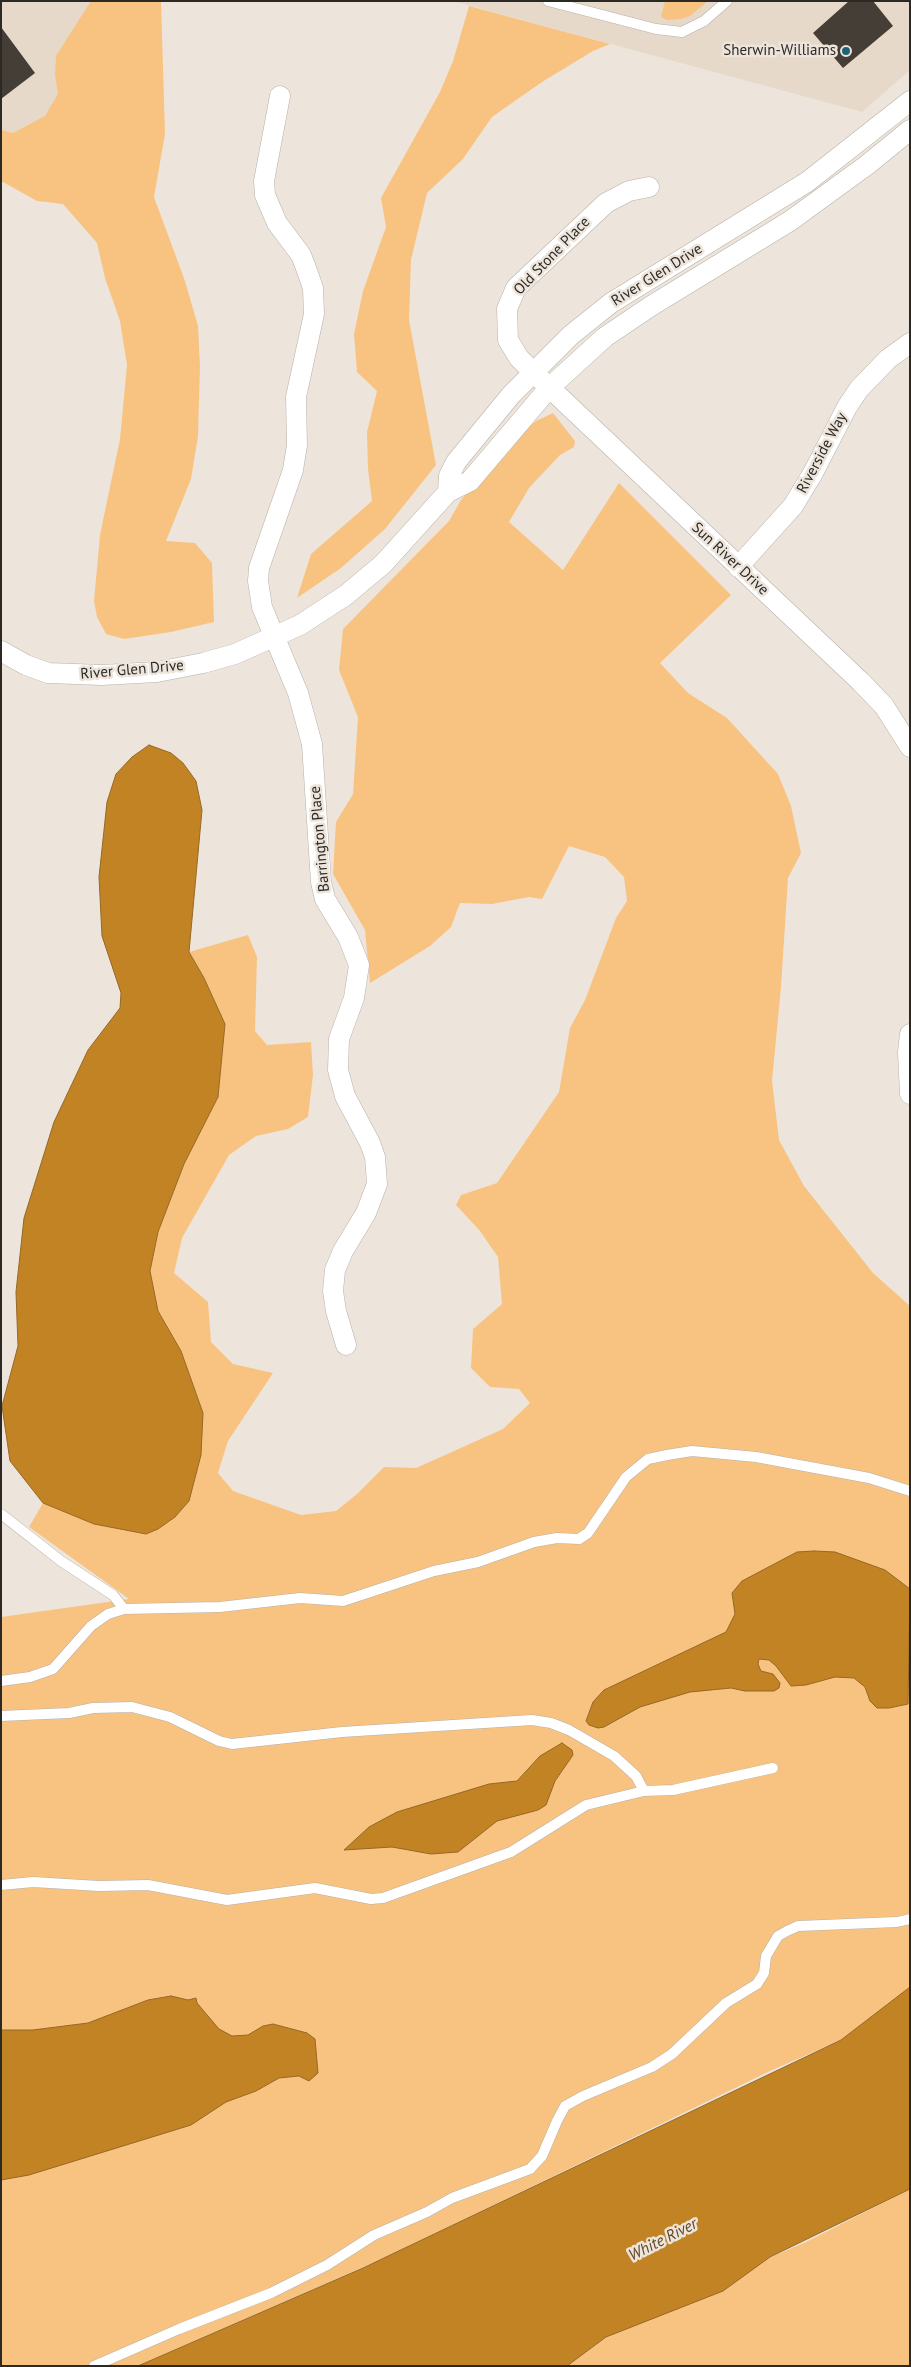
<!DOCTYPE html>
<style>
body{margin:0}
#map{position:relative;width:911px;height:2367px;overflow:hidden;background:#ede5dc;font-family:"PT Sans",sans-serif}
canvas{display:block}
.frame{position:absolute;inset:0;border:2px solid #2c2925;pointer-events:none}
</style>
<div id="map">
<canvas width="911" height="2367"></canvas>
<div class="frame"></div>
</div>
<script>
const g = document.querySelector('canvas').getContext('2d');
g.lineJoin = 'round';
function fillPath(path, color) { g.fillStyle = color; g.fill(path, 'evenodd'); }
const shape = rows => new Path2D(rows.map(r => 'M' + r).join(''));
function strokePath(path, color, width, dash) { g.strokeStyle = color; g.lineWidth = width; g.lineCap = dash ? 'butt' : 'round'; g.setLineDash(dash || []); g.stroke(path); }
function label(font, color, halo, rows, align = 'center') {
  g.font = font + ' "PT Sans",sans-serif'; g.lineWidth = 5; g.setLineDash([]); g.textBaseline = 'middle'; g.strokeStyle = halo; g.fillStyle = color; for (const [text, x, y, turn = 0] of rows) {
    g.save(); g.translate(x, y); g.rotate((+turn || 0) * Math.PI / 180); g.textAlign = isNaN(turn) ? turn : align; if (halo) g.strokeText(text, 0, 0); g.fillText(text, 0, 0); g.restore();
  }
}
fillPath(shape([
 [1,1,161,1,136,26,116,71,1,158],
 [452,1,910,1,910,70,862,112]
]), '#e6d9c9');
fillPath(shape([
 [91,1,161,1,165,134,154,197,185,281,198,326,200,366,198,436,191,479,166,541,195,543,212,563,214,622,171,632,124,639,106,634,97,617,94,601,100,535,120,439,127,365,120,321,105,278,97,243,63,204,37,201,1,181,1,130,13,133,45,116,58,94,55,75,56,56],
 [665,1,708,1,690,16,681,19,667,20,661,17],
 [469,6,610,44,593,51,542,82,492,117,463,159,427,193,411,260,409,320,436,465,385,529,341,568,297,598,311,554,372,501,368,469,367,432,377,391,357,372,354,334,363,291,386,227,381,198,440,92,453,61],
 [553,413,575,441,574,447,560,455,529,488,509,522,563,570,619,483,731,595,660,663,688,693,727,718,778,774,791,806,801,853,788,878,781,987,772,1081,779,1140,804,1186,873,1273,910,1306,910,1989,841,2040,770,2071,393,2254,138,2366,1,2366,1,1617,129,1599,29,1527,43,1503,94,1524,146,1534,175,1517,189,1501,201,1455,203,1413,181,1351,158,1311,150,1271,158,1232,184,1164,218,1097,225,1024,204,978,189,952,248,935,257,957,255,1031,267,1045,311,1042,313,1075,308,1117,288,1129,256,1136,229,1155,182,1238,174,1273,208,1302,211,1342,233,1364,273,1373,228,1441,218,1473,233,1491,301,1515,336,1511,357,1494,384,1467,416,1468,503,1429,530,1403,519,1389,490,1387,471,1368,473,1329,502,1304,498,1257,480,1231,456,1205,461,1195,497,1183,559,1092,570,1028,585,1000,616,918,627,901,624,877,605,857,569,846,542,899,529,897,492,904,460,903,451,927,430,946,370,983,365,930,333,874,336,822,353,794,358,717,339,670,343,629,449,521,461,500,518,436,536,421],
 [910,2189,910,2366,567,2366,636,2315,806,2242]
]), '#f8c381');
const water = shape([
 [149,745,171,753,183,763,196,781,202,810,189,952,204,978,225,1024,218,1097,184,1164,158,1232,150,1271,158,1311,181,1351,203,1413,201,1455,189,1501,175,1517,158,1529,146,1534,94,1524,43,1503,10,1461,2,1406,18,1346,16,1292,24,1218,54,1122,88,1050,120,1008,121,993,102,936,99,877,107,802,116,774,132,757,149,745],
 [814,1551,835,1552,885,1570,910,1589,908,1704,889,1708,877,1708,870,1701,865,1687,854,1678,835,1677,806,1685,791,1686,776,1666,769,1660,759,1659,758,1664,761,1671,773,1674,780,1683,779,1688,774,1691,745,1691,731,1688,690,1692,640,1707,604,1727,598,1728,589,1725,586,1721,593,1702,604,1690,726,1632,735,1614,732,1593,742,1581,797,1552,814,1551],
 [562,1743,572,1750,573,1755,555,1781,546,1805,538,1810,497,1821,458,1852,431,1854,392,1847,344,1850,369,1827,397,1812,489,1784,517,1781,540,1756,562,1743],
 [910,1987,910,2189,770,2257,723,2291,606,2337,567,2366,138,2366,363,2268,841,2040,910,1987],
 [171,1996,188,2000,196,1998,197,2003,219,2029,232,2036,248,2035,263,2026,273,2024,307,2033,315,2039,318,2073,309,2081,299,2076,279,2078,256,2091,226,2102,191,2125,29,2175,1,2180,1,2030,33,2030,88,2023,148,2000,171,1996]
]);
fillPath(water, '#c28325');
strokePath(water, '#956825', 1);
fillPath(shape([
 [849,1,873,1,893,26,843,68,813,33],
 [1,27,35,73,1,99]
]), '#453e37');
const lane = shape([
 [548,1,656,29,682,32,704,21,727,1],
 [1,1514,61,1561,113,1595,124,1609],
 [1,1681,30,1677,53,1669,91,1626,108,1614,124,1609,220,1607,300,1598,343,1601,434,1571,478,1562,534,1542,557,1538,579,1539,588,1533,626,1477,648,1459,667,1455,692,1451,756,1457,869,1478,910,1491],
 [1,1716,69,1713,93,1708,132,1707,170,1717,219,1741,232,1744,342,1732,532,1720,551,1723,569,1730,614,1756,636,1776,644,1791],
 [1,1885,33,1882,99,1886,148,1885,227,1900,315,1888,371,1899,383,1898,511,1852,586,1805,644,1791,673,1790,773,1768],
 [94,2366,179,2329,271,2293,327,2265,374,2235,427,2212,452,2198,530,2169,542,2156,557,2121,565,2106,583,2096,652,2067,672,2054,726,2003,757,1984,764,1973,766,1956,778,1936,787,1931,798,1926,897,1922,910,1919]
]);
const street = shape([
 [280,96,264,181,265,195,277,223,301,255,306,268,313,288,314,314,296,397,297,445,293,470,259,568,258,581,262,607,298,693,312,744,321,882,325,899,348,937,359,965,354,998,339,1039,338,1070,345,1096,370,1143,375,1157,377,1184,366,1213,343,1251,335,1270,333,1291,336,1311,346,1345],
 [649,187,629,191,606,203,516,288,507,309,508,340,519,358,533,372,861,682,884,706,910,747],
 [448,492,449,476,456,462,511,395,571,335,611,303,807,182,910,101],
 [738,567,793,506,813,473,847,407,859,389,888,359,910,343],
 [1,651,26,665,48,673,102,675,157,672,203,663,235,654,300,625,346,595,383,564,448,492,470,481,549,388,605,337,651,306,790,221,867,165,910,130],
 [910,1034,908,1052,910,1094]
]);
strokePath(lane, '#b8b0a7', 11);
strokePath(street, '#b8b0a7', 21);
strokePath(lane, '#fff', 10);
strokePath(street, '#fff', 20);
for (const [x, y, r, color] of [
 [846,51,5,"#1e6374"]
]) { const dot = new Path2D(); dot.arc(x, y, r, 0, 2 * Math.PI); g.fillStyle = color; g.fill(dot); strokePath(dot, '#ede5dc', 2); }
label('15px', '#2c2925', '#ede5dc', [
 ["Sherwin-Williams",836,51]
], 'right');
label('15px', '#2c2925', '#ede5dc', [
 ["Old Stone Place",552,256,-46],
 ["River Glen Drive",657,275,-32],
 ["Riverside Way",822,453,-62],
 ["Sun River Drive",730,559,43],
 ["River Glen Drive",132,670,-5],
 ["Barrington Place",320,839,-95]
]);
label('italic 16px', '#634723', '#ede5dc', [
 ["White River",663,2240,-27]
]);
</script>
